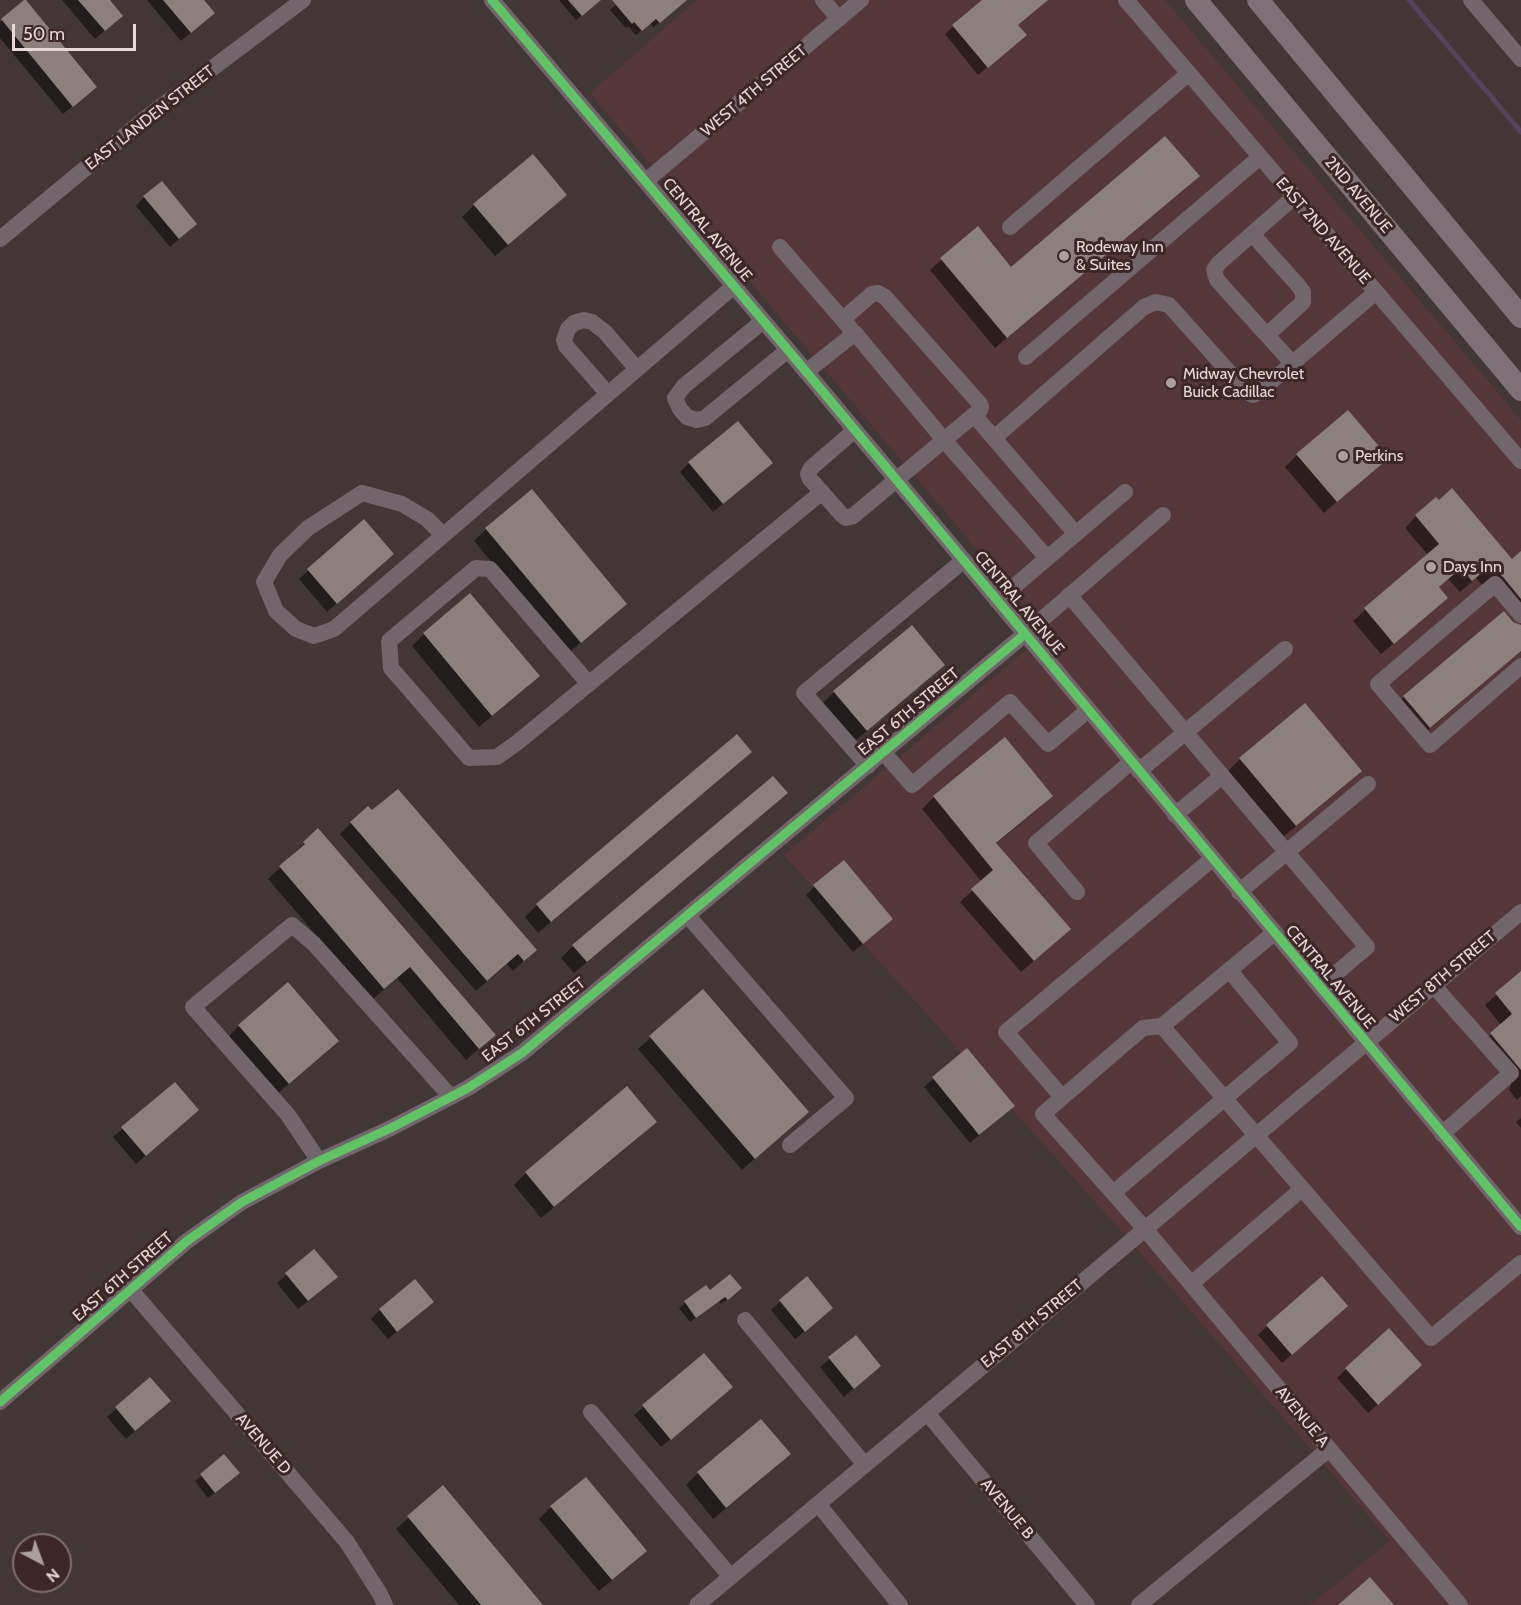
<!DOCTYPE html>
<style>
body{margin:0}
#map{position:relative;width:1521px;height:1605px;overflow:hidden;background:#423636;font-family:Cabin,sans-serif}
canvas{display:block}
.north{position:absolute;left:12px;top:1533px;width:60px;height:60px;box-sizing:border-box;background:#3d2627;border:2px solid #816d6e;border-radius:50%;rotate:139deg;font-size:16px;font-weight:700;line-height:24px;text-align:center;color:#e8d8d8}
.north::after{content:'';display:block;margin:auto;width:21px;height:27px;background:#ae9f9f;clip-path:polygon(50% 0,100% 100%,50% 72%,0 100%)}
.scale{position:absolute;left:12px;top:24px;width:124px;height:27px;box-sizing:border-box;border:3px solid #e8d8d8;border-top:0;padding-left:8px;font-size:18px;line-height:21px;white-space:nowrap;color:#e8d8d8;-webkit-text-stroke:4px #3d2627;paint-order:stroke}
</style>
<div id="map">
<canvas width="1521" height="1605"></canvas>
<div class="north">N</div>
<div class="scale">50 m</div>
</div>
<script>
const g = document.querySelector('canvas').getContext('2d');
g.lineJoin = 'round';
function fillPath(path, color) { g.fillStyle = color; g.fill(path, 'evenodd'); }
const shape = rows => new Path2D(rows.map(r => 'M' + r).join(''));
function strokePath(path, color, width, dash) { g.strokeStyle = color; g.lineWidth = width; g.lineCap = dash ? 'butt' : 'round'; g.setLineDash(dash || []); g.stroke(path); }
function label(font, color, halo, rows, align = 'center') {
  g.font = font + ' Cabin,sans-serif'; g.lineWidth = 6; g.setLineDash([]); g.textBaseline = 'middle'; g.strokeStyle = halo; g.fillStyle = color; for (const [text, x, y, turn = 0] of rows) {
    g.save(); g.translate(x, y); g.rotate((+turn || 0) * Math.PI / 180); g.textAlign = isNaN(turn) ? turn : align; if (halo) g.strokeText(text, 0, 0); g.fillText(text, 0, 0); g.restore();
  }
}
fillPath(shape([
 [697,0,1165,0,1521,420,1521,1605,1310,1605,1390,1541,1123,1233,784,855,1047,632,590,93]
]), '#553739');
fillPath(shape([
 [62,0,108,0,112,24,95,39],
 [147,0,202,0,204,22,181,41],
 [559,0,600,0,576,20],
 [621,0,678,0,675,9,654,27,650,23,636,35,628,26,626,28,610,10],
 [984,0,1047,0,1017,26,1016,43,978,75,945,34],
 [25,1,86,95,63,114,0,38,0,22],
 [1187,187,995,348,930,270,977,229,1011,269],
 [144,197,187,232,170,247,136,206],
 [474,205,553,207,495,256,462,217],
 [1297,455,1387,458,1324,513,1285,467],
 [689,463,762,472,713,512,680,472],
 [1416,516,1512,561,1521,553,1521,606,1482,585,1476,578,1460,592,1448,579,1438,588,1435,609,1381,654,1353,621,1428,555,1405,528],
 [364,522,392,554,327,612,299,579],
 [486,529,625,604,613,616,568,653,474,541],
 [424,634,538,676,526,688,479,727,412,646],
 [1521,642,1521,649,1512,658,1418,739,1392,709,1404,697],
 [943,665,931,677,854,742,822,704,834,692],
 [1304,705,1360,771,1348,783,1283,837,1228,771,1240,759],
 [750,752,738,764,538,933,525,917,537,905],
 [786,793,773,805,574,973,561,958,573,946],
 [1051,796,1039,808,996,844,1057,941,1021,972,960,902,982,882,922,809,934,797],
 [351,823,535,950,513,971,507,964,476,991,340,834],
 [304,843,494,1035,466,1060,397,978,372,1000,268,879,293,856,292,855],
 [815,886,882,928,853,952,806,895],
 [1521,973,1521,1096,1517,1100,1509,1090,1511,1084,1479,1046,1501,1025,1485,1005],
 [703,991,807,1112,742,1170,638,1049],
 [239,1026,325,1053,276,1095,227,1038],
 [967,1050,1004,1114,970,1143,924,1087],
 [175,1084,188,1119,136,1164,113,1137],
 [1521,1118,1521,1128,1516,1122],
 [643,1134,541,1218,514,1185,526,1173],
 [314,1251,327,1286,298,1309,277,1283],
 [807,1278,822,1317,795,1339,771,1310],
 [706,1287,710,1292,734,1294,721,1304,719,1301,690,1322,679,1308],
 [380,1310,423,1311,388,1339,371,1319],
 [1337,1315,1282,1363,1258,1335,1267,1326],
 [856,1337,879,1366,844,1397,820,1367],
 [704,1355,722,1396,661,1447,634,1415],
 [1346,1369,1411,1374,1368,1413,1337,1378],
 [150,1379,160,1409,126,1439,107,1417],
 [761,1421,789,1454,777,1466,713,1519,686,1485,698,1473],
 [224,1456,232,1479,208,1498,195,1481],
 [443,1487,541,1605,459,1605,396,1529],
 [551,1507,633,1563,599,1591,539,1519]
]), '#0007');
strokePath(shape([
 [1409,0,1521,132]
]), '#54445d', 5);
fillPath(shape([
 [24,0,26,0,97,87,73,107,1,19],
 [78,0,110,0,123,16,105,31],
 [163,0,204,0,215,13,191,33],
 [568,0,601,0,582,16],
 [612,0,687,0,660,23,656,19,642,31,634,22,632,24],
 [982,0,1048,0,1018,25,1027,35,988,68,952,25],
 [1165,136,1200,176,1007,338,940,258,978,226,1011,267],
 [533,154,567,195,508,245,473,204],
 [162,181,197,224,179,239,143,196],
 [1348,410,1389,458,1337,502,1296,454],
 [738,421,773,463,723,504,688,462],
 [1452,488,1512,559,1521,551,1521,599,1503,577,1499,574,1494,574,1488,568,1472,581,1461,568,1439,587,1448,598,1394,644,1364,608,1439,544,1415,515,1436,497,1439,500],
 [532,489,627,604,581,643,485,528],
 [364,519,394,554,337,604,307,569],
 [470,593,540,676,492,716,423,633],
 [1504,611,1513,622,1521,625,1521,651,1430,728,1403,696],
 [912,625,945,665,867,731,833,691],
 [1305,703,1362,771,1296,826,1239,758],
 [737,734,752,752,551,922,536,904],
 [1005,737,1053,796,996,843,1071,929,1034,961,971,889,993,870,933,796],
 [773,776,788,793,587,962,572,945],
 [398,789,537,950,524,961,518,954,487,981,350,822,368,806,372,810],
 [318,828,496,1035,479,1049,410,967,384,989,279,866,305,844,303,842],
 [844,860,893,919,863,944,813,885],
 [1521,971,1521,1070,1490,1033,1512,1014,1495,993],
 [288,982,339,1041,289,1084,238,1025],
 [703,989,809,1112,755,1159,649,1036],
 [967,1048,1015,1106,979,1135,932,1077],
 [175,1082,199,1110,146,1156,121,1127],
 [627,1086,657,1122,554,1207,525,1172],
 [314,1249,338,1277,308,1301,285,1273],
 [730,1274,742,1288,728,1300,725,1297,696,1318,684,1301,706,1285,710,1290],
 [807,1276,833,1308,805,1332,779,1300],
 [1322,1276,1348,1306,1292,1355,1266,1325],
 [415,1279,434,1302,397,1332,379,1309],
 [1389,1328,1422,1365,1378,1405,1345,1368],
 [856,1335,881,1366,854,1389,828,1357],
 [704,1353,733,1387,671,1440,642,1405],
 [150,1377,171,1401,135,1431,115,1407],
 [761,1419,791,1454,726,1508,697,1472],
 [224,1454,240,1473,215,1493,200,1474],
 [586,1477,647,1551,612,1580,550,1506],
 [443,1485,543,1605,481,1605,407,1516],
 [1370,1577,1394,1605,1338,1605]
]), '#8c7f7c');
strokePath(shape([
 [492,0,788,350,1521,1227],
 [823,0,839,19],
 [1126,0,1521,461],
 [1471,0,1521,59],
 [646,181,861,0],
 [1010,227,1188,74],
 [1252,234,1297,284,1303,292,1303,302,1267,335],
 [0,239,146,118,303,0],
 [780,247,850,328],
 [843,319,872,294,878,293,885,297,980,404,981,407,980,410,944,440,1047,558],
 [763,321,684,386,675,398,680,409,687,417,697,420,705,418,788,350],
 [1026,357,1260,157],
 [1293,364,1217,280,1214,270,1219,263,1294,197],
 [806,372,855,333,944,440,853,516,846,518,841,514,810,479,808,474,811,468,855,430],
 [608,394,566,346,564,340,568,329,574,323,584,320,592,322,605,332,637,369],
 [974,415,1076,534],
 [994,438,1144,307,1156,302,1169,305,1246,391,1253,395,1260,391,1376,292],
 [443,535,427,519,402,504,362,493,308,528,280,555,264,582,276,611,296,629,314,636,334,629,734,286],
 [1069,595,1367,947,1320,987],
 [997,601,1125,492],
 [1521,615,1495,584,1378,684,1430,745,1521,666],
 [589,684,490,569,476,568,389,641,391,668,469,758,497,757,518,742,822,492],
 [884,753,912,785,1010,702,1048,744,1088,710],
 [868,766,804,693,964,560],
 [1139,771,1285,649],
 [1175,815,1222,776],
 [1077,892,1036,843,1131,762],
 [1239,892,1368,784],
 [688,916,846,1098,790,1145],
 [1274,933,1162,1026,1143,1028,1043,1114,1145,1229,1460,1605],
 [1433,985,1511,1073,1442,1134],
 [1162,1026,1431,1338,1521,1263],
 [1062,1097,1006,1032,1212,859],
 [319,1161,288,1115,193,1007,292,925,314,944,451,1097],
 [1113,1193,1290,1043,1229,970],
 [1191,1284,1302,1189],
 [131,1290,347,1542,380,1594,385,1605],
 [745,1320,865,1465],
 [0,1402,187,1241,242,1202,319,1161,391,1128,468,1088,522,1053,1025,634,1163,515],
 [591,1412,731,1577],
 [927,1413,1087,1605],
 [818,1504,900,1605],
 [697,1605,927,1413,1521,912],
 [1139,1605,1329,1449]
]), '#72666c', 16);
strokePath(shape([
 [1196,0,1521,390],
 [1258,0,1521,317]
]), '#7e7077', 22);
strokePath(shape([
 [492,0,788,350,1521,1227],
 [0,1402,187,1241,242,1202,319,1161,391,1128,468,1088,522,1053,1025,634]
]), '#61c268', 9);
for (const [x, y, r, color] of [
 [1064,256,6,"#ae9f9f"],
 [1171,383,6,"#ae9f9f"],
 [1343,456,6,"#ae9f9f"],
 [1431,567,6,"#ae9f9f"]
]) { const dot = new Path2D(); dot.arc(x, y, r, 0, 2 * Math.PI); g.fillStyle = color; g.fill(dot); strokePath(dot, '#3d2627', 2); }
label('16px', '#e8d8d8', '#3d2627', [
 ["WEST 4TH STREET",754,91,-40],
 ["EAST LANDEN STREET",150,118,-38],
 ["2ND AVENUE",1358,195,50],
 ["CENTRAL AVENUE",707,230,50],
 ["EAST 2ND AVENUE",1323,231,49],
 ["CENTRAL AVENUE",1019,603,50],
 ["EAST 6TH STREET",909,712,-40],
 ["CENTRAL AVENUE",1330,977,50],
 ["WEST 8TH STREET",1443,977,-40],
 ["EAST 6TH STREET",534,1020,-38],
 ["EAST 6TH STREET",123,1277,-41],
 ["EAST 8TH STREET",1032,1324,-40],
 ["AVENUE A",1302,1417,50],
 ["AVENUE D",263,1444,49],
 ["AVENUE B",1007,1509,50]
]);
label('16px', '#e8d8d8', '#3d2627', [
 ["Rodeway Inn",1076,247],
 ["& Suites",1076,265],
 ["Midway Chevrolet",1183,374],
 ["Buick Cadillac",1183,392],
 ["Perkins",1355,456],
 ["Days Inn",1443,567]
], 'left');
</script>
